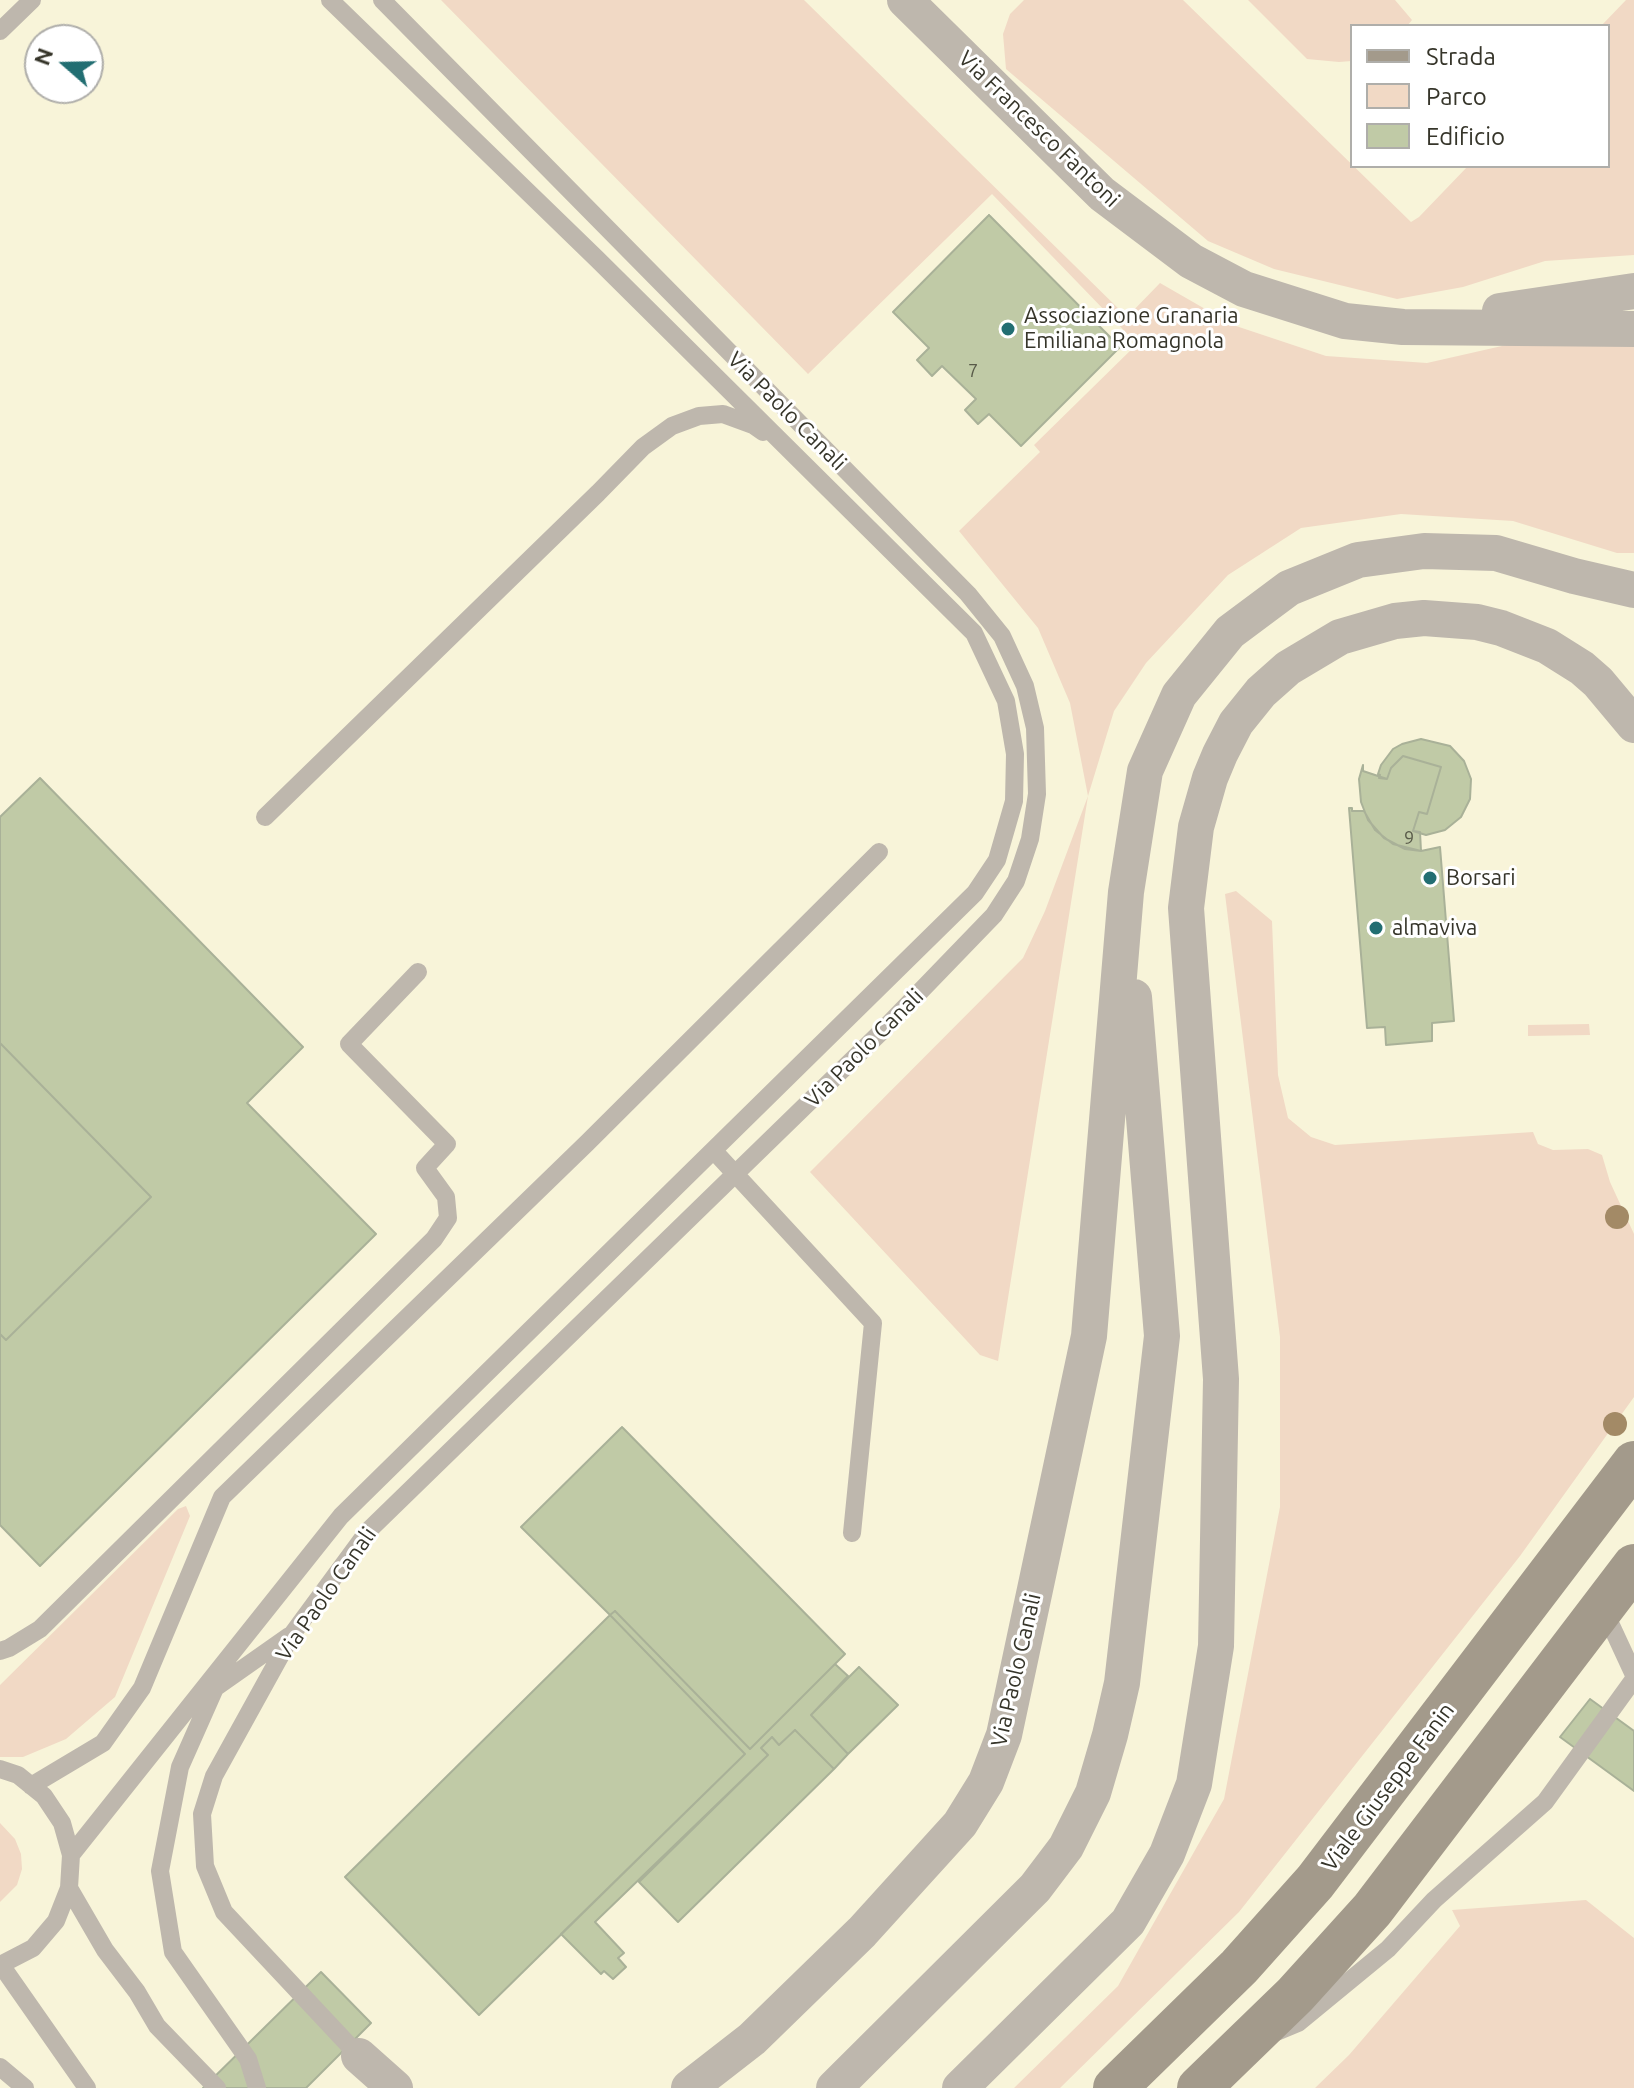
<!DOCTYPE html>
<style>
body{margin:0}
#map{position:relative;width:1634px;height:2088px;overflow:hidden;background:#f8f4d9;font-family:Ubuntu,sans-serif}
canvas{display:block}
.legend{position:absolute;left:1350px;top:24px;width:260px;height:144px;box-sizing:border-box;background:#fff;border:2px solid #afaeaa;margin:0;padding:10px 14px;list-style:none;font-size:24px;color:#36352a}
.legend li{display:flex;align-items:center;gap:16px;height:40px}
.legend b{width:40px;border:2px solid #afaeaa}
.north{position:absolute;left:24px;top:24px;width:80px;height:80px;box-sizing:border-box;background:#fff;border:2px solid #afaeaa;border-radius:50%;rotate:290deg;font-size:22px;font-weight:700;line-height:32px;text-align:center;color:#36352a}
.north::after{content:'';display:block;margin:auto;width:28px;height:36px;background:#226e72;clip-path:polygon(50% 0,100% 100%,50% 72%,0 100%)}
</style>
<div id="map">
<canvas width="1634" height="2088"></canvas>
<ul class="legend">
<li><b style="height:10px;background:#a39a8b"></b>Strada</li>
<li><b style="height:22px;background:#f1d9c5"></b>Parco</li>
<li><b style="height:22px;background:#c0caa6"></b>Edificio</li>
</ul>
<div class="north">N</div>
</div>
<script>
const g = document.querySelector('canvas').getContext('2d');
g.lineJoin = 'round';
function fillPath(path, color) { g.fillStyle = color; g.fill(path, 'evenodd'); }
const shape = rows => new Path2D(rows.map(r => 'M' + r).join(''));
function strokePath(path, color, width, dash) { g.strokeStyle = color; g.lineWidth = width; g.lineCap = dash ? 'butt' : 'round'; g.setLineDash(dash || []); g.stroke(path); }
function label(font, color, halo, rows, align = 'center') {
  g.font = font + ' Ubuntu,sans-serif'; g.lineWidth = 6; g.setLineDash([]); g.textBaseline = 'middle'; g.strokeStyle = halo; g.fillStyle = color; for (const [text, x, y, turn = 0] of rows) {
    g.save(); g.translate(x, y); g.rotate((+turn || 0) * Math.PI / 180); g.textAlign = isNaN(turn) ? turn : align; if (halo) g.strokeText(text, 0, 0); g.fillText(text, 0, 0); g.restore();
  }
}
fillPath(shape([
 [441,0,804,0,1127,317,1160,283,1233,325,1326,356,1427,363,1634,316,1634,553,1617,553,1513,521,1401,514,1301,528,1228,575,1146,663,1114,711,1088,796,998,1361,980,1355,810,1172,1023,958,1045,911,1088,796,1070,703,1038,628,959,531,1040,452,1034,445,1137,344,992,194,808,374],
 [1024,0,1183,0,1411,222,1419,217,1468,166,1608,166,1608,26,1601,26,1626,0,1634,0,1634,255,1545,261,1463,287,1397,299,1274,269,1208,241,1006,69,1003,34,1010,14],
 [1248,0,1395,0,1412,20,1407,26,1352,26,1352,61,1339,62,1307,59],
 [1236,891,1272,921,1278,1075,1288,1118,1311,1137,1335,1145,1533,1132,1538,1144,1553,1150,1588,1149,1602,1155,1610,1182,1634,1234,1634,1397,1520,1556,1239,1912,1060,2088,1014,2088,1118,1986,1224,1799,1280,1507,1280,1337,1225,894],
 [1589,1024,1590,1035,1528,1036,1528,1025],
 [186,1506,190,1516,115,1697,66,1739,23,1757,0,1757,0,1685,178,1509],
 [0,1823,15,1839,21,1854,22,1869,17,1885,0,1902],
 [1586,1900,1634,1938,1634,2088,1315,2088,1349,2055,1460,1926,1452,1910]
]), '#f1d9c5');
const building = shape([
 [989,215,1120,347,1021,446,989,414,978,424,965,410,976,399,942,366,932,376,917,360,929,348,893,312,989,215],
 [1421,739,1450,746,1464,761,1471,779,1470,799,1461,817,1445,830,1426,835,1413,831,1419,812,1427,814,1441,767,1403,756,1391,768,1387,779,1379,778,1380,775,1378,774,1381,765,1393,749,1402,744,1421,739],
 [1403,756,1441,767,1427,814,1419,812,1413,831,1420,832,1421,851,1405,849,1384,838,1368,820,1361,802,1359,779,1363,765,1363,771,1387,779,1391,768,1403,756],
 [40,778,303,1047,247,1103,376,1234,40,1566,0,1525,0,1334,6,1340,151,1197,0,1043,0,817,40,778],
 [1349,808,1352,808,1352,811,1364,811,1375,830,1393,844,1421,851,1440,847,1454,1021,1432,1023,1432,1041,1386,1045,1385,1027,1367,1028,1349,808],
 [0,1043,151,1197,6,1340,0,1334,0,1043],
 [622,1427,845,1654,750,1749,615,1611,610,1615,521,1527,622,1427],
 [615,1611,750,1749,835,1664,848,1676,811,1715,848,1754,834,1769,795,1730,779,1745,772,1737,761,1748,768,1755,595,1922,624,1953,618,1958,626,1967,613,1979,604,1971,601,1974,561,1934,745,1754,610,1615,615,1611],
 [610,1615,745,1754,479,2015,345,1877,610,1615],
 [859,1667,898,1705,848,1754,811,1715,859,1667],
 [1590,1699,1634,1731,1634,1791,1560,1737,1590,1699],
 [795,1730,834,1769,678,1922,639,1882,768,1755,761,1748,772,1737,779,1745,795,1730],
 [321,1972,371,2023,306,2088,203,2088,321,1972]
]);
fillPath(building, '#c0caa6');
strokePath(building, '#a9b198', 2);
strokePath(shape([
 [0,31,32,0],
 [265,817,598,493,643,447,672,426,699,416,723,414,753,425,763,432],
 [714,1151,873,1323,852,1533],
 [1603,1608,1634,1675],
 [0,1651,9,1648,40,1629,434,1239,448,1218,446,1197,425,1168,447,1144,349,1044,418,972],
 [0,1769,18,1775,44,1796,62,1823,71,1855,69,1888,56,1921,33,1948,0,1965],
 [31,1786,103,1743,142,1688,222,1497,587,1143,879,852],
 [71,1855,341,1516,975,893,997,860,1014,801,1015,754,1006,701,974,633,597,259,330,0],
 [69,1888,105,1950,137,1992,157,2026,217,2088],
 [1,1965,87,2088],
 [1274,2033,1298,2023,1388,1949,1434,1900,1545,1802,1634,1679],
 [359,2056,224,1912,205,1866,202,1814,214,1776,293,1633,368,1531,881,1032,994,915,1016,881,1030,839,1037,794,1035,728,1025,686,1002,636,968,594,382,0],
 [0,2067,25,2088],
 [257,2088,248,2059,173,1952,160,1871,180,1767,215,1688,289,1636]
]), '#beb7ad', 18);
strokePath(shape([
 [905,0,1102,194,1191,261,1244,289,1345,321,1403,327,1634,329],
 [1500,311,1634,291],
 [359,2056,395,2088],
 [689,2088,752,2039,862,1932,960,1824,986,1782,1004,1735,1089,1336,1126,892,1145,771,1179,695,1230,632,1289,588,1358,560,1424,551,1496,553,1574,576,1634,590],
 [834,2088,1035,1888,1066,1847,1093,1793,1110,1735,1122,1683,1162,1336,1134,997],
 [960,2088,1128,1922,1167,1854,1194,1784,1216,1646,1221,1379,1186,908,1196,827,1210,778,1220,754,1236,723,1261,692,1288,668,1340,637,1395,621,1424,618,1477,622,1501,628,1547,646,1582,668,1598,682,1634,725]
]), '#beb7ad', 36);
strokePath(shape([
 [1115,2088,1239,1967,1315,1882,1634,1463],
 [1199,2088,1295,1995,1372,1910,1634,1566]
]), '#a39a8b', 44);
g.fillStyle = '#a38a66';
for (const [x, y] of [
 [1617,1217],
 [1615,1424]
]) { g.beginPath(); g.arc(x, y, 12, 0, 2 * Math.PI); g.fill(); }
for (const [x, y, r, color] of [
 [1008,329,8,"#226e72"],
 [1430,878,8,"#226e72"],
 [1376,928,8,"#226e72"]
]) { const dot = new Path2D(); dot.arc(x, y, r, 0, 2 * Math.PI); g.fillStyle = color; g.fill(dot); strokePath(dot, '#fff', 3); }
label('18px', '#585a49', null, [
 ["7",973,371],
 ["9",1409,838]
]);
label('22px', '#36352a', '#fff', [
 ["Via Francesco Fantoni",1039,129,44],
 ["Via Paolo Canali",787,411,45],
 ["Via Paolo Canali",864,1048,-45],
 ["Via Paolo Canali",326,1594,-55],
 ["Via Paolo Canali",1016,1670,-77],
 ["Viale Giuseppe Fanin",1388,1787,-53]
]);
label('22px', '#36352a', '#fff', [
 ["Associazione Granaria",1024,316],
 ["Emiliana Romagnola",1024,341],
 ["Borsari",1446,878],
 ["almaviva",1392,928]
], 'left');
</script>
